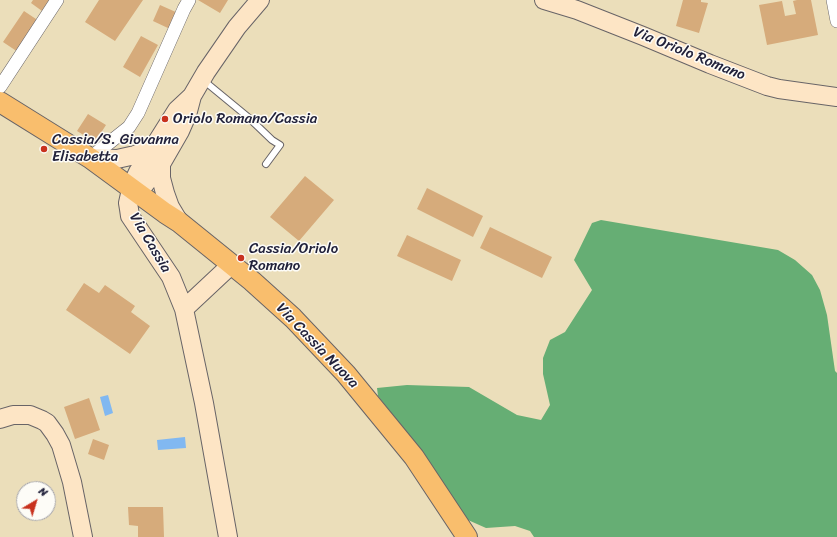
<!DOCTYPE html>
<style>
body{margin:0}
#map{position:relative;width:837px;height:537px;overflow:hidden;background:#ebdeba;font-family:Sriracha,sans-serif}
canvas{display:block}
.north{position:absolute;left:16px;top:481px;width:40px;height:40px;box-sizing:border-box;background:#fdfcf7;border:1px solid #a5a5ac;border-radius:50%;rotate:38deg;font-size:11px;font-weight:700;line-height:16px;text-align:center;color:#22223b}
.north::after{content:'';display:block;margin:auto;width:14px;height:18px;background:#c8321e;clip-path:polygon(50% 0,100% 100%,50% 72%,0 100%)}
</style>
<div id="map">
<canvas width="837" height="537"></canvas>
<div class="north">N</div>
</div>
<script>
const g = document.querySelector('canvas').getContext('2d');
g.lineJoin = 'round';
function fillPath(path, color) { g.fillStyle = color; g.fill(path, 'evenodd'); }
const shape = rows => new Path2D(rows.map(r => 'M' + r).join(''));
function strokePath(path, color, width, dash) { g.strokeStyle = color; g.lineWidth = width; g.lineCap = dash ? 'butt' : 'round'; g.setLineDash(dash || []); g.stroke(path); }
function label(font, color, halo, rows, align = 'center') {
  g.font = font + ' Sriracha,sans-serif'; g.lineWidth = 3; g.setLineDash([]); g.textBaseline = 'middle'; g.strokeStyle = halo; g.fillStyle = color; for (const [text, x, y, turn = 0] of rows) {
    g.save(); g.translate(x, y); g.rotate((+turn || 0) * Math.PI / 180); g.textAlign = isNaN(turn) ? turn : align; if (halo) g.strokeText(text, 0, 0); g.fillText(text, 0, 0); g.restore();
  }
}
fillPath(shape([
 [601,220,778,250,795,260,812,275,820,290,827,315,835,371,837,373,837,537,534,537,530,531,515,526,486,528,468,520,419,449,378,396,377,388,407,385,469,387,517,415,541,420,550,405,543,374,543,358,550,340,565,332,592,290,574,260,592,223]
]), '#66ae74');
fillPath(shape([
 [108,395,113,413,105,416,100,397],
 [185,437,186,448,158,450,157,440]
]), '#81b8f1');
fillPath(shape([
 [33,0,50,0,42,11,31,3],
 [99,0,143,0,115,41,85,22],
 [198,0,228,0,220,13],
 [683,0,701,0,701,2,708,3,699,33,676,26],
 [797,0,811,0,818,35,767,45,759,5,782,1,785,16,796,14,793,1],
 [160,5,178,13,170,29,153,21],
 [24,11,39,21,18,52,3,42],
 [141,36,158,45,140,77,123,67],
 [88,114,106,125,95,142,77,131],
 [305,176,334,200,299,241,270,217],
 [427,188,483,216,473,237,417,209],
 [490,227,552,257,542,278,480,248],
 [407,235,461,260,452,281,397,256],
 [84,283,99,293,105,285,135,306,131,312,150,326,130,354,66,310],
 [89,398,100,430,75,439,64,407],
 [93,439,109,445,104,460,88,454],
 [128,507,163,507,164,537,138,537,138,526,129,525]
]), '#d6ab7b');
const lane = shape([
 [203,80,248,117,272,140,280,145,266,164]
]);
const street = shape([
 [833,0,837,21],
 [0,87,57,0],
 [90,158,129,127,138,113,184,9,189,0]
]);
const secondary = shape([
 [544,0,577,10,643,36,710,64,767,86,779,89,837,97],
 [192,96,177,110,138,172,132,185,128,203,129,209,130,216,171,277,184,309,204,403,228,537],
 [90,158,117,159,135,155,153,148],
 [161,164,161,178,165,193,170,207,179,222],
 [132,189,138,189,144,185,161,164,180,131,187,115,192,96,206,72,237,27,260,0],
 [184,309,231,265],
 [0,419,13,415,30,415,42,420,47,423,55,434,61,445,72,482,83,537]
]);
const primary = shape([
 [0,102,90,158,165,213,179,222,252,281,293,318,346,374,414,457,467,537]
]);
strokePath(lane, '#686467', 8);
strokePath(street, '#686467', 14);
strokePath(secondary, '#686467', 20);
strokePath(primary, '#686467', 22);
strokePath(lane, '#fff', 6);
strokePath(street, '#fff', 13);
strokePath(secondary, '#fde5c5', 18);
strokePath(primary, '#f9be6d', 20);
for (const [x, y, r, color] of [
 [165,119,4,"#c8321e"],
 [44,149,4,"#c8321e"],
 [241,258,4,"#c8321e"]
]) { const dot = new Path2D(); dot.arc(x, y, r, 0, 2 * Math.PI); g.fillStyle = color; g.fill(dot); strokePath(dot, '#fdfcf7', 1.5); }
label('15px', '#22223b', '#fdfcf7', [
 ["Via Oriolo Romano",689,54,22],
 ["Via Cassia",150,243,59],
 ["Via Cassia Nuova",317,346,46]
]);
label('15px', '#22223b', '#fdfcf7', [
 ["Oriolo Romano/Cassia",173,119],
 ["Cassia/S. Giovanna",52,140],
 ["Elisabetta",52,157],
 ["Cassia/Oriolo",249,249],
 ["Romano",249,266]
], 'left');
</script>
